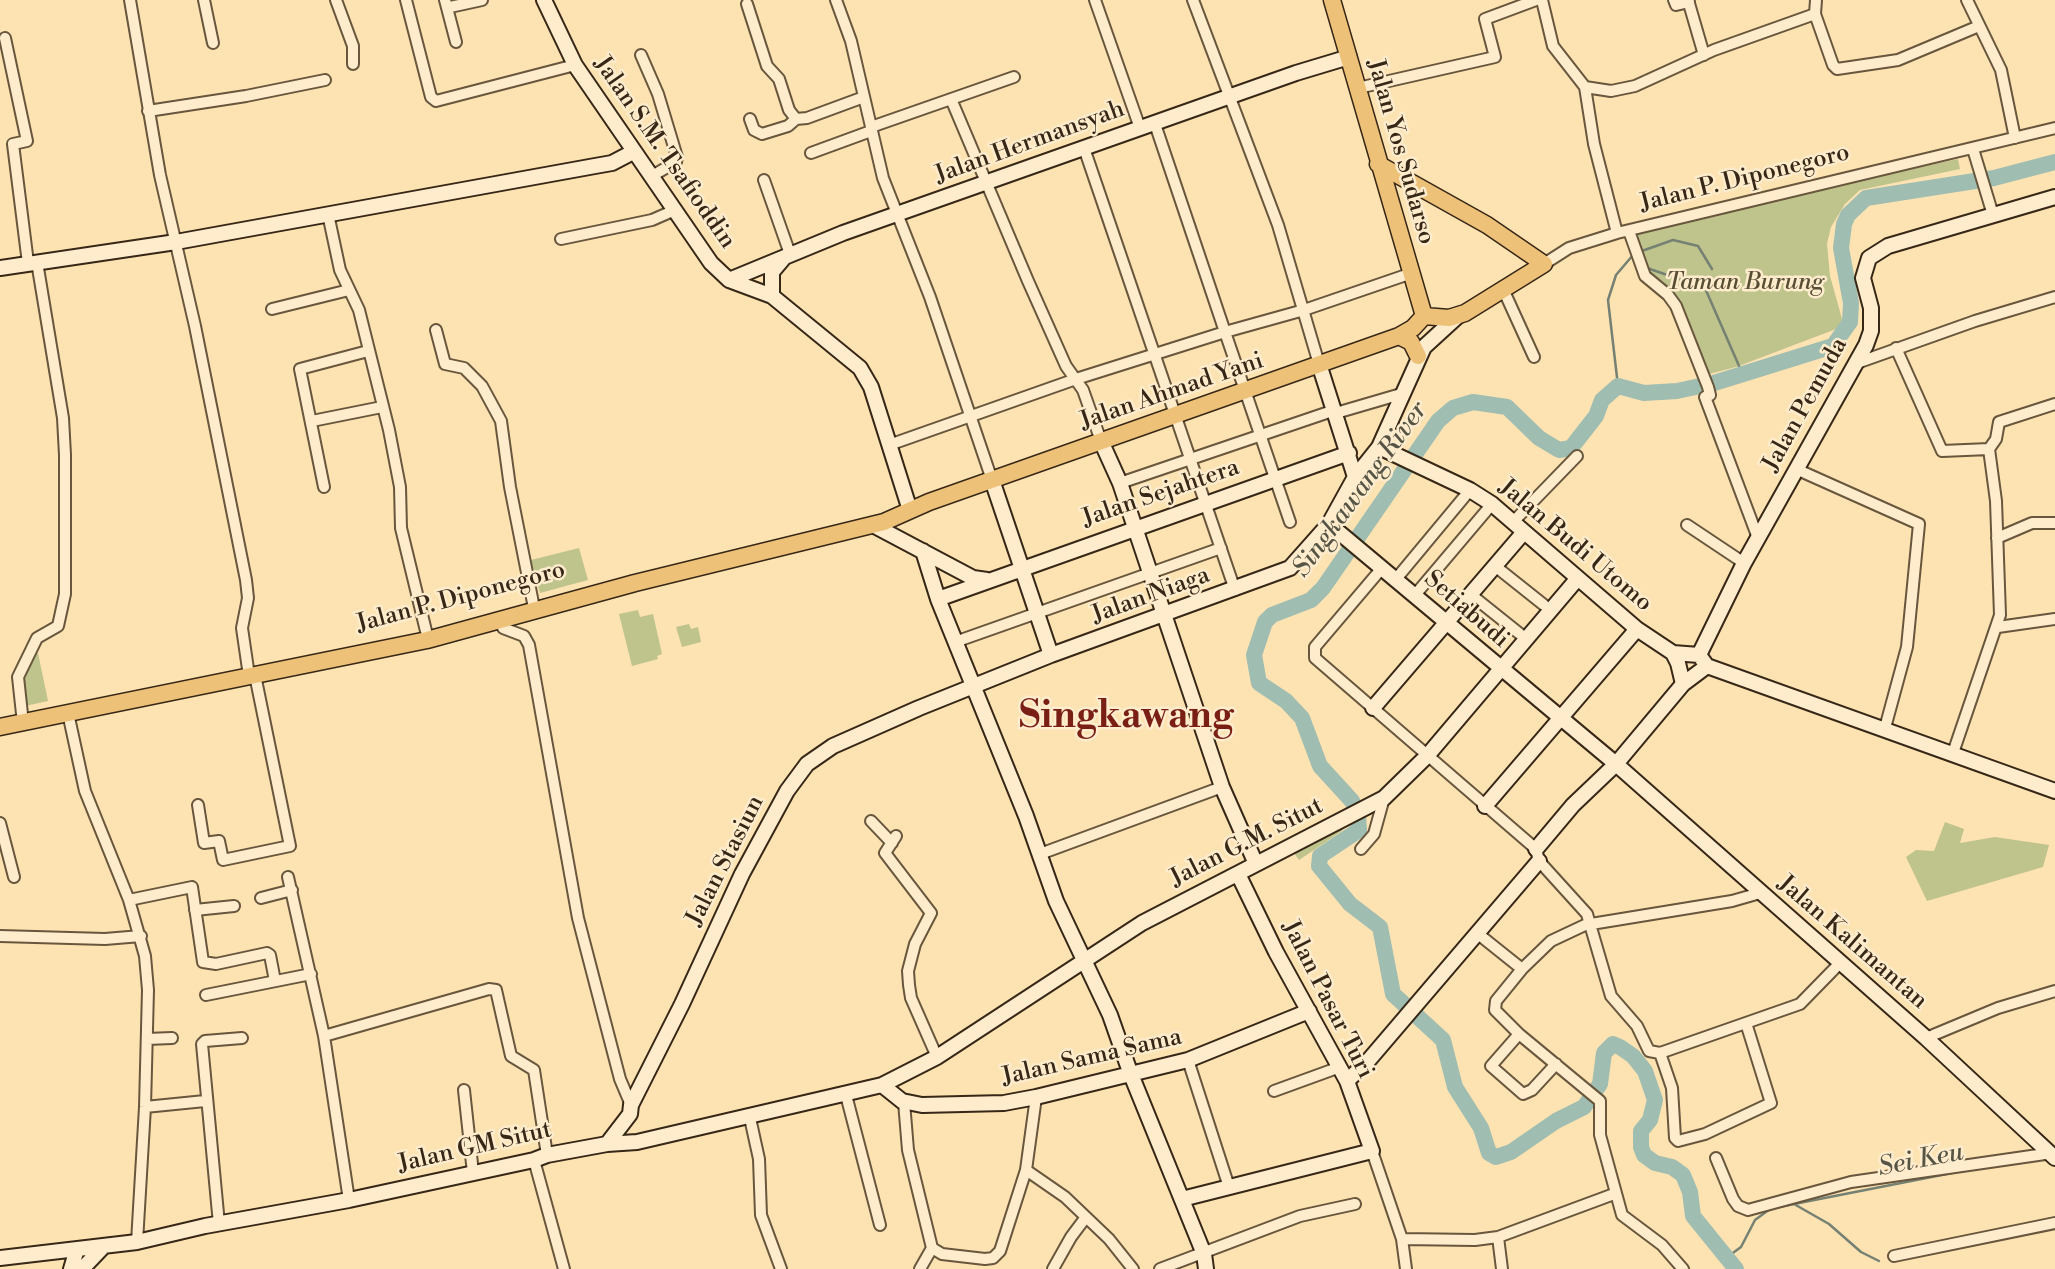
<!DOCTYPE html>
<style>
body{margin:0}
canvas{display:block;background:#fde2b2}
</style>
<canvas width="2055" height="1269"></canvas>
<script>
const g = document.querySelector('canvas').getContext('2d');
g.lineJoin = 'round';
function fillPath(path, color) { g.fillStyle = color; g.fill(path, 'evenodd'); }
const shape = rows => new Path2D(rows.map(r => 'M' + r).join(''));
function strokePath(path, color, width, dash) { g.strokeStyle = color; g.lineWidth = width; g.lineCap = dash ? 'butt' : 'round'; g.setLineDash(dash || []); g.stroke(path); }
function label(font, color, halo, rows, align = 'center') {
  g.font = font + ' "Libre Bodoni",serif'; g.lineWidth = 5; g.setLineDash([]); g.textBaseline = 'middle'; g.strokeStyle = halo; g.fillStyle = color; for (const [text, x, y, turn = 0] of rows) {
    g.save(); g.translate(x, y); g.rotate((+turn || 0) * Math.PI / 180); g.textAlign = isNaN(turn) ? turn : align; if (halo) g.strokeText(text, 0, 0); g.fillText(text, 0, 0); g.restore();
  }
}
fillPath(shape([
 [1958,159,1960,169,1860,190,1845,204,1831,227,1827,244,1830,276,1844,326,1736,367,1701,376,1671,302,1641,272,1624,236,1785,196],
 [579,548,588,580,540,593,531,560],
 [638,610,640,617,653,614,662,654,657,656,658,659,632,666,619,614],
 [689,624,691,629,698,627,701,642,682,647,676,627],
 [38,653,48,701,25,706,21,673,28,659],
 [1945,822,1964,829,1960,843,1995,837,2049,845,2043,867,1927,901,1906,857,1916,850,1934,851],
 [1344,825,1342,831,1299,860,1294,853]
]), '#bfc38c');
strokePath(shape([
 [1639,252,1673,240,1698,246,1712,269],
 [1647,268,1705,288,1743,375],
 [1618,386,1608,300,1616,275,1633,255],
 [1794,1204,1952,1173],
 [1726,1258,1741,1247,1755,1220,1770,1209,1794,1204,1829,1224,1861,1252,1879,1261]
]), '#758172', 2.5);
strokePath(shape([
 [1736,1269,1693,1216,1690,1192,1683,1175,1672,1167,1655,1163,1644,1155,1641,1147,1641,1131,1650,1120,1655,1100,1645,1071,1633,1056,1620,1047,1613,1044,1604,1053,1600,1084,1584,1107,1556,1121,1511,1152,1496,1157,1489,1153,1481,1128,1455,1087,1443,1040,1393,994,1380,927,1350,904,1319,866,1320,856,1359,830,1358,815,1352,801,1320,766,1302,718,1286,701,1259,683,1254,655,1265,622,1272,615,1311,600,1323,588,1438,421,1453,408,1473,402,1507,407,1539,438,1559,450,1571,448,1596,416,1602,400,1618,386,1644,393,1677,391,1714,383,1833,346,1850,322,1851,303,1841,248,1844,224,1848,215,1866,198,1994,178,2055,162]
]), '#9fbdb0', 16);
const street = shape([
 [130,0,160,175,195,326,246,580,248,598,242,628,248,669],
 [204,0,213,43],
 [336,0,353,46,353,64],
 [406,0,431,97,436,101,575,65],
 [445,0,456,42],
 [836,0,851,41,883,178,930,297,992,480],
 [1095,0,1140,128],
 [1193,0,1278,225,1319,364],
 [1542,0,1553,46,1585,87,1594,144,1617,233],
 [1674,0,1676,5,1689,2],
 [1688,0,1704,55],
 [1816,0,1815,14,1833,65,1837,69,1898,60,1979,26],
 [1967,0,2001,70,2015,138],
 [747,4,767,66,779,79,789,110,796,119,807,118,864,97],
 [450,7,482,0],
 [5,38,27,141,13,144,28,263],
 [641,55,658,94,677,157,676,162,652,176],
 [1585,87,1611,91,1635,86,1714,50,1815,14],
 [1358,88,1495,57,1485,19,1536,0],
 [951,99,1028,281,1066,366,1083,390,1101,441],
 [148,111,246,96,325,80],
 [750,119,754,130,762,134,788,126,796,119],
 [871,127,1014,77],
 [1084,148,1235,590],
 [1973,149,1993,215],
 [811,153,871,131],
 [764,180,790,254],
 [328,214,340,270,359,310,389,430,400,487,401,528,426,631],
 [1629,231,1645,276,1668,295,1676,306,1708,387,1710,395,1705,397,1758,538],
 [561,239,652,220,675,210],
 [1544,264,1569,248,1617,233,2055,128],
 [1503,289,1534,357],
 [272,309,349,290],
 [436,330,445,364,464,368,482,386,501,421,510,487,533,603],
 [1896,348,1942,451,1989,449],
 [1857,363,1975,321,2055,297],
 [1336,413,1401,394],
 [312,421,382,407],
 [889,445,1076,379,1225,332,1155,124],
 [1989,449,1996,439,1999,422,2055,404],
 [1796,469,1919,524,1907,647,1885,728],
 [1120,483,1335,410],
 [324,487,300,369,368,351],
 [1290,522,1225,332,1304,310,1412,273],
 [1513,522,1577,456],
 [1687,525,1744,563],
 [1997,538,2032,523,2055,523],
 [1495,566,1544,605],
 [1382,568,1315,647,1315,658,1536,849,1539,861,1587,914,1611,996,1637,1026,1649,1051,1660,1053,1800,1004,1840,963],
 [1396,579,1470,490],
 [1470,594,1520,634],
 [1415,595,1492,504],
 [1998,627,2055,619],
 [503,628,524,636,529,645,578,918,620,1079,631,1105],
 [955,642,1221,548],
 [68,713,85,791,129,900,145,956,148,990,145,1107,137,1242],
 [22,714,18,677,37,638,58,626,65,594,65,455,63,418,37,262],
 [1953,753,2000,615,1996,501,1989,449],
 [198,805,204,843,219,841,223,860,290,846,255,675],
 [871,821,892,843],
 [0,823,14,877],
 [896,836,885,853,931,913,915,944,908,971,909,985,911,998,937,1057],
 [1361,849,1374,834,1384,798],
 [1040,854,1222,787],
 [288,877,324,1036,349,1200],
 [261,898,292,890],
 [129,900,192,887,203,962,216,964,267,953,270,955,275,981],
 [195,910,234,906],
 [1477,933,1522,969],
 [0,936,105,939,141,936],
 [206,995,311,974],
 [1519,1034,1600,1101,1600,1135,1622,1215,1662,1245,1683,1269],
 [324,1036,489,989,496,990,511,1056,534,1070,547,1155],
 [1926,1038,1998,1008,2055,991],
 [147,1039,172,1038],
 [1660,1053,1672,1088,1675,1138,1678,1141,1705,1134,1771,1103,1746,1023],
 [1188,1060,1229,1187],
 [1556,1064,1532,1090,1523,1094,1491,1066,1519,1034,1495,1010,1496,1001,1522,969,1551,941,1585,925,1732,901,1760,893],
 [464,1090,473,1173],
 [1274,1091,1340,1067],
 [846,1095,880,1225],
 [904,1102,908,1150,932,1248,942,1254,985,1259,993,1258,1000,1251,1026,1170,1036,1097],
 [145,1107,205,1101],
 [750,1118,759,1159,761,1215,781,1269],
 [1372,1151,1402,1239,1406,1269],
 [1716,1158,1733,1199,1738,1206,1748,1210,1851,1182,2052,1153],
 [534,1160,564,1269],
 [1026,1170,1065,1197,1109,1239,1133,1269],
 [219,1224,202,1044,205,1041,242,1038],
 [1498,1237,1502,1269],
 [1402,1239,1475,1240,1498,1237,1614,1194],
 [1894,1256,2055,1223],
 [920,1269,932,1248],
 [1053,1269,1071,1237,1086,1217],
 [1160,1269,1300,1216,1355,1204]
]);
const secondary = shape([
 [544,0,575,65,711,263,729,280,772,296,860,368,871,387,908,504],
 [0,268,176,242,595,166,612,163,633,152],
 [729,280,843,233,1296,73,1349,57],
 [772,296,772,272,783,259],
 [1319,364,1355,477],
 [1101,441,1120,483,1222,787,1256,864],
 [1379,447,1470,490,1492,504,1637,629,1673,653,1699,655],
 [992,480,1051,655],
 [1329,524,1616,764,1926,1038,2055,1158],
 [873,525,973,578,987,580],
 [923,551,938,599,1026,816,1056,901,1110,1015,1130,1072,1204,1254,1206,1269],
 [938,599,1349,453],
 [1673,653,1678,663,1683,684],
 [1707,666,1699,655,1744,563,1866,345,1871,331,1871,308,1863,278,1869,258,1888,246,2055,197],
 [1707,666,2055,791],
 [1373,708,1524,532],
 [1485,806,1637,629],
 [1536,849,1573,805,1616,764,1683,684,1707,666],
 [1347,1081,1368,1061,1539,861],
 [882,1085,902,1101,922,1105,1004,1103,1036,1097,1188,1060,1309,1011],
 [607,1144,630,1114,631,1105,682,1004,742,874,787,791,807,764,833,746,919,708,1051,655,1290,568,1329,524,1355,477,1379,447,1424,347,1459,315],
 [1182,1199,1372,1151,1347,1081,1276,952,1238,874],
 [0,1258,137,1242,205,1226,349,1200,534,1160,547,1155,607,1144,637,1142,882,1085,937,1057,1142,923,1384,798,1427,756,1578,578],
 [71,1269,77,1249],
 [82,1269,104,1246]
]);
const primary = shape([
 [1332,0,1424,316],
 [1378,164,1487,225,1544,264,1465,313,1449,318,1424,316],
 [1399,336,1411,342,1418,356],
 [0,727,427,640,635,583,884,522,929,502,1399,336,1413,328,1424,316]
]);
strokePath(street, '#68563d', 14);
strokePath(secondary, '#362716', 18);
strokePath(primary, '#362716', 19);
strokePath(street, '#feeccd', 10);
strokePath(secondary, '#feeccd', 14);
strokePath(primary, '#eec179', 16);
label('24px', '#362716', '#feeccd', [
 ["Jalan Hermansyah",1030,143,-20],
 ["Jalan Yos Sudarso",1400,152,74],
 ["Jalan S.M. Tsafioddin",664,153,55],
 ["Jalan P. Diponegoro",1745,179,-14],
 ["Jalan Ahmad Yani",1172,392,-19],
 ["Jalan Pemuda",1806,405,-61],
 ["Jalan Sejahtera",1161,494,-19],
 ["Jalan Budi Utomo",1575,546,40],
 ["Jalan Niaga",1151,596,-20],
 ["Jalan P. Diponegoro",461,598,-15],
 ["Setiabudi",1466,610,41],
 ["Jalan G.M. Situt",1247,843,-27],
 ["Jalan Stasiun",726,861,-63],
 ["Jalan Kalimantan",1852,943,41],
 ["Jalan Pasar Turi",1327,1000,63],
 ["Jalan Sama Sama",1092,1058,-13],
 ["Jalan GM Situt",475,1148,-13]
]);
label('italic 24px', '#584e34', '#feeccd', [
 ["Taman Burung",1745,283]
]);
label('italic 26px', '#565444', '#feeccd', [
 ["Singkawang River",1361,490,-54],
 ["Sei Keu",1921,1161,-11]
]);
label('bold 38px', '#7a1f14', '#feeccd', [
 ["Singkawang",1126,718]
]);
</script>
